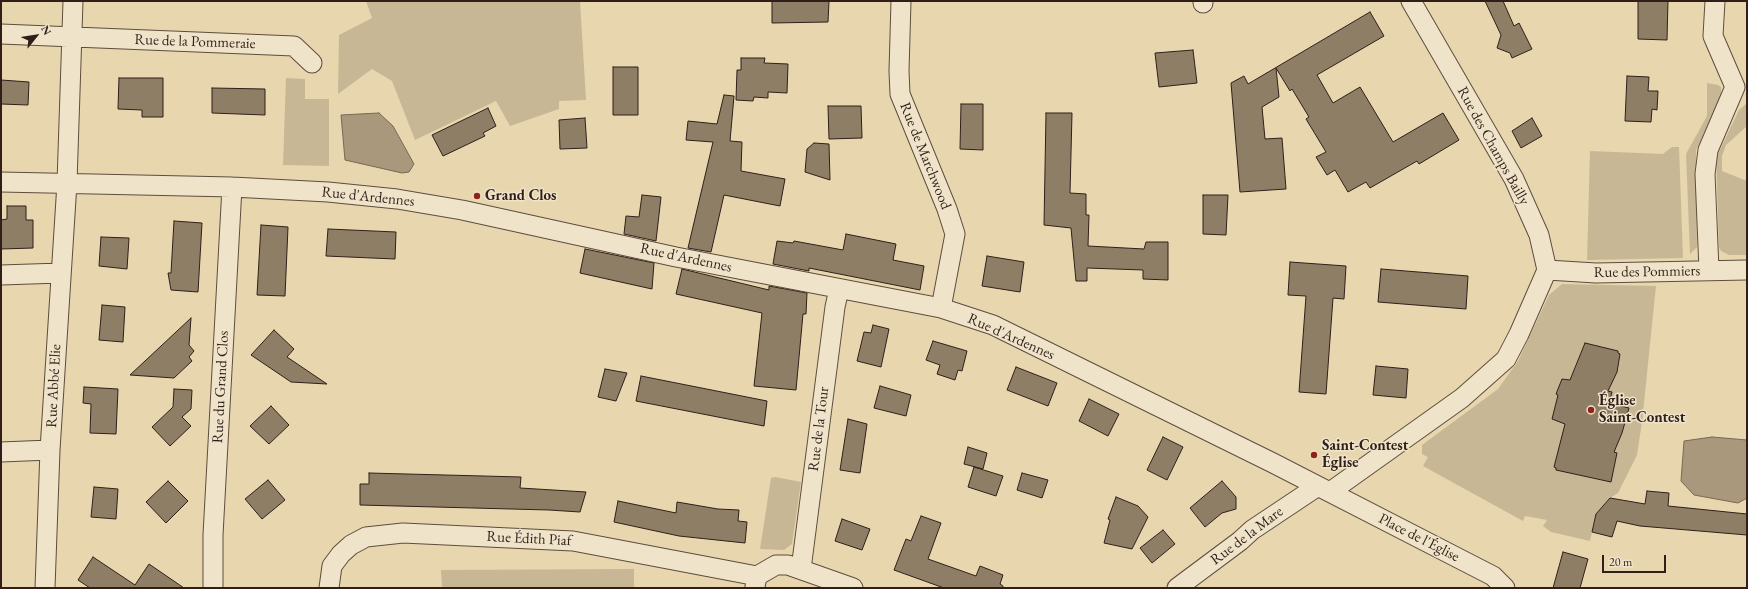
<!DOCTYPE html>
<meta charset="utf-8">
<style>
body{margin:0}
#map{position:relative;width:1748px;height:589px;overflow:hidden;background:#e7d6ae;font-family:"EB Garamond",serif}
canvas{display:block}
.frame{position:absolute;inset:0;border:2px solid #301f19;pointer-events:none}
.north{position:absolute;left:16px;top:16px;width:40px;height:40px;-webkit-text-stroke:3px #efe4ca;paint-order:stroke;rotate:60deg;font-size:11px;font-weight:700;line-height:16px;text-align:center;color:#301f19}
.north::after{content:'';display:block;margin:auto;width:14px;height:18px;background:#301f19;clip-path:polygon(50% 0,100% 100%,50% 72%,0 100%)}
.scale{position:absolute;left:1602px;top:555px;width:64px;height:18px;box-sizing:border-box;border:2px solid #301f19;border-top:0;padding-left:5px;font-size:12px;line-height:14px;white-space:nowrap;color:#301f19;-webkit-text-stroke:3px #efe4ca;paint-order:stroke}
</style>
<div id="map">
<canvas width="1748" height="589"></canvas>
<div class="frame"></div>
<div class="north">N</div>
<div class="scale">20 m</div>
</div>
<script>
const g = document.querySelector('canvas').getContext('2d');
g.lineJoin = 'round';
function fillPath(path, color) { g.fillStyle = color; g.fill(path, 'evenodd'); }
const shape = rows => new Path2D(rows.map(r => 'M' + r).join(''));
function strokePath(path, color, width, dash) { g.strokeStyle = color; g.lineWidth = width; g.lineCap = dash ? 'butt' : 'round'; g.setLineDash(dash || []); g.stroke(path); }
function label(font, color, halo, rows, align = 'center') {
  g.font = font + ' "EB Garamond",serif'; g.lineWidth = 3; g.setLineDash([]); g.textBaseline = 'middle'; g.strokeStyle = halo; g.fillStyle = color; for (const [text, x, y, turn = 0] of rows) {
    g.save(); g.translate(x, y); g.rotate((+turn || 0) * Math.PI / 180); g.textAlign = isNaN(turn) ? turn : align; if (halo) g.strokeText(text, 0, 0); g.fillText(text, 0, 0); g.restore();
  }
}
fillPath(shape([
 [366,1,580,1,586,100,559,101,559,109,510,126,496,101,415,140,392,81,372,69,338,94,339,35,372,18],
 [286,78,305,79,305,99,329,99,329,166,283,165],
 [1707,83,1718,85,1721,87,1721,97,1696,150,1697,247,1690,254,1686,154,1707,116],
 [1747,103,1747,126,1726,145,1722,156,1722,171,1747,181,1747,255,1729,255,1721,251,1719,247,1716,158,1739,110],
 [1672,147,1679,147,1683,258,1587,260,1590,151,1663,154],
 [1562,284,1656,286,1642,422,1637,455,1618,493,1610,498,1596,514,1590,541,1551,532,1543,526,1547,520,1525,516,1523,521,1423,466,1428,457,1422,454,1422,445,1498,389,1518,361,1549,295],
 [775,477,801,482,792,544,784,550,760,549,771,478],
 [634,569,634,587,609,588,442,588,441,570]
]), '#c8b795');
const water = shape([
 [379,113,393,126,414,164,409,172,402,173,345,160,341,115,379,113],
 [1712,437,1747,440,1747,498,1738,503,1694,495,1681,481,1684,441,1712,437]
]);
fillPath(water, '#a9987b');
strokePath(water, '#796854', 1);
const building = shape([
 [772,1,829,1,828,22,772,23,772,1],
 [1485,1,1503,1,1514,26,1519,23,1532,49,1512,58,1510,53,1497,48,1501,35,1485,1],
 [1638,1,1668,1,1667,40,1638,39,1638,1],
 [1370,12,1384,36,1317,75,1333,103,1360,87,1393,142,1443,113,1459,140,1419,164,1417,161,1370,188,1366,182,1348,192,1335,170,1327,175,1316,157,1326,152,1306,119,1309,117,1292,89,1290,91,1276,68,1279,97,1262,107,1265,139,1282,138,1286,189,1240,192,1231,83,1244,76,1248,84,1370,12],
 [1193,50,1197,83,1159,87,1155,53,1193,50],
 [741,58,765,58,764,63,788,64,787,93,768,92,768,98,754,97,753,101,736,100,737,70,741,70,741,58],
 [613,67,638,67,638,115,613,115,613,67],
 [1627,76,1649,77,1648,91,1658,91,1657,110,1652,109,1651,122,1625,121,1627,76],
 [119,78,163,78,163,117,142,117,142,110,118,109,119,78],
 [1,80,29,82,28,105,1,104,1,80],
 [212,88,265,89,265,115,212,113,212,88],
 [724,95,734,96,730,141,742,142,741,171,785,179,780,206,724,195,711,252,688,248,713,142,686,140,688,121,717,124,724,95],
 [961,104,983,104,983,150,960,149,961,104],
 [828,106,861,106,862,138,829,139,828,106],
 [488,108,496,126,483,133,485,136,443,156,432,135,488,108],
 [1046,113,1072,113,1070,193,1086,194,1086,215,1089,215,1088,246,1144,249,1146,242,1168,242,1168,280,1143,279,1143,270,1087,268,1087,281,1076,281,1071,228,1044,225,1046,113],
 [585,118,587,148,560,149,559,120,585,118],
 [1532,118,1542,136,1521,148,1512,131,1532,118],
 [814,143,829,144,830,180,805,172,807,149,814,143],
 [642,195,661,197,656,241,624,234,626,216,639,217,642,195],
 [1203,195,1228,195,1226,235,1203,234,1203,195],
 [7,206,26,206,26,220,33,220,33,248,1,249,1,220,7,219,7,206],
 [174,221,202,223,198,292,171,290,168,273,171,273,174,221],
 [261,225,288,227,285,296,257,295,261,225],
 [328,229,396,232,395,259,326,256,328,229],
 [846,234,896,244,893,260,924,266,920,290,809,268,809,271,773,264,777,241,793,243,794,241,843,250,846,234],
 [101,237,129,238,127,269,99,266,101,237],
 [585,249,654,263,652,289,580,273,585,249],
 [987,256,1024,262,1020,292,982,286,987,256],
 [1290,262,1346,266,1344,299,1333,298,1326,394,1299,392,1306,296,1288,295,1290,262],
 [682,269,769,290,769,286,807,293,806,314,803,314,796,390,754,386,762,313,676,294,682,269],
 [1381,269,1468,276,1466,309,1378,302,1381,269],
 [102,305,125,307,123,342,99,340,102,305],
 [191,318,189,345,194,351,189,357,192,361,174,378,130,375,191,318],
 [873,325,889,329,881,367,857,361,864,332,871,333,873,325],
 [274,330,294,349,287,357,327,384,291,382,251,355,274,330],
 [933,341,967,351,962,371,958,370,955,380,937,374,940,365,926,360,933,341],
 [1585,343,1618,351,1618,353,1620,354,1617,372,1608,391,1612,392,1609,403,1629,408,1622,433,1614,452,1617,453,1611,482,1556,470,1556,468,1554,467,1565,424,1552,419,1558,395,1556,394,1562,379,1570,380,1585,343],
 [1376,366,1408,369,1406,398,1373,395,1376,366],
 [1016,367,1057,383,1048,406,1007,390,1016,367],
 [605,369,627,373,616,401,598,397,605,369],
 [641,376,767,401,764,426,636,401,641,376],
 [880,386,911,395,906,416,874,408,880,386],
 [84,387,118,389,116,434,90,433,91,404,83,403,84,387],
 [174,389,192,390,191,409,182,417,191,426,170,446,152,427,173,407,174,389],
 [1089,399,1119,414,1108,436,1079,421,1089,399],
 [271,406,289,425,269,444,250,426,271,406],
 [848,419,867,424,860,473,840,470,848,419],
 [1163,437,1183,447,1167,480,1147,470,1163,437],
 [968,447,987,453,983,469,964,464,968,447],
 [974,467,1003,476,996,496,968,487,974,467],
 [369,473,521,477,520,488,586,492,580,512,549,510,360,505,360,484,369,484,369,473],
 [1022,473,1048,480,1042,498,1017,490,1022,473],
 [268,480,285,500,262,519,245,499,268,480],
 [168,481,188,501,166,523,146,502,168,481],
 [1222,481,1236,497,1236,509,1222,513,1205,527,1190,508,1222,481],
 [94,487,118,489,116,519,91,517,94,487],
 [1647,491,1669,493,1668,506,1747,514,1747,535,1640,526,1617,521,1612,537,1592,532,1596,514,1610,498,1645,504,1647,491],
 [1116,497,1138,506,1148,517,1132,549,1104,543,1110,520,1108,519,1116,497],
 [618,501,676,513,677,502,718,509,739,510,738,521,747,522,745,543,679,536,614,522,618,501],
 [921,516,941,523,928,559,976,576,980,566,1003,575,1000,584,1003,586,1003,588,944,588,894,570,906,539,911,541,921,516],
 [842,519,870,529,862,550,835,541,842,519],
 [1163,530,1175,544,1152,563,1140,548,1163,530],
 [1563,552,1588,559,1580,588,1553,588,1563,552],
 [93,557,135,585,149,564,184,588,90,588,78,580,93,557]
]);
fillPath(building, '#8f7e66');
strokePath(building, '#301f19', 1);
const street = shape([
 [901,1,899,71,900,94,947,209,955,234,941,308],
 [1203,1,1203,3],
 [1,34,294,46,312,63],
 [1,182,232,187,328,192,397,199,462,210,676,257,941,308,993,325,1273,463,1493,576,1505,588],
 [1547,270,1596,273,1747,270],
 [1709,270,1705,174,1708,150,1735,87,1713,36,1715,1],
 [1,275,61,273],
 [1,452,50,450],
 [1330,492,1462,398,1506,359,1519,334,1547,270,1539,235,1514,179,1411,1],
 [801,569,835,307,839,289],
 [755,587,757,576,776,565,788,565,853,588],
 [45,588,50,450,67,183,73,1],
 [213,588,213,535,232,187],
 [329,588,332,566,341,554,351,545,366,537,403,533,573,541,757,576],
 [1177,588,1240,541,1252,530,1318,486]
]);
strokePath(street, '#5e4d3e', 21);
strokePath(street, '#efe4ca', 19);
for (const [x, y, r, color] of [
 [477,196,4,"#8f2418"],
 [1591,410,4,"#8f2418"],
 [1314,455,4,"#8f2418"]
]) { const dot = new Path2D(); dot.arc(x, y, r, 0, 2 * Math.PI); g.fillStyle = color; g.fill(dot); strokePath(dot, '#efe4ca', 1.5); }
label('15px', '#301f19', '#efe4ca', [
 ["Rue de la Pommeraie",195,42,2],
 ["Rue des Champs Bailly",1493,146,61],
 ["Rue de Marchwood",925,156,68],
 ["Rue d'Ardennes",368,197,6],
 ["Rue d'Ardennes",686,258,12],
 ["Rue des Pommiers",1647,272,-1],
 ["Rue d'Ardennes",1011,337,24],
 ["Rue Abbé Elie",54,386,-87],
 ["Rue du Grand Clos",221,387,-87],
 ["Rue de la Tour",819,429,-83],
 ["Rue de la Mare",1247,536,-37],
 ["Place de l'Église",1419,538,27],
 ["Rue Édith Piaf",529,539,3]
]);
label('bold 15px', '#301f19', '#efe4ca', [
 ["Grand Clos",485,196],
 ["Église",1599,401],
 ["Saint-Contest",1599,418],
 ["Saint-Contest",1322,446],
 ["Église",1322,463]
], 'left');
</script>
